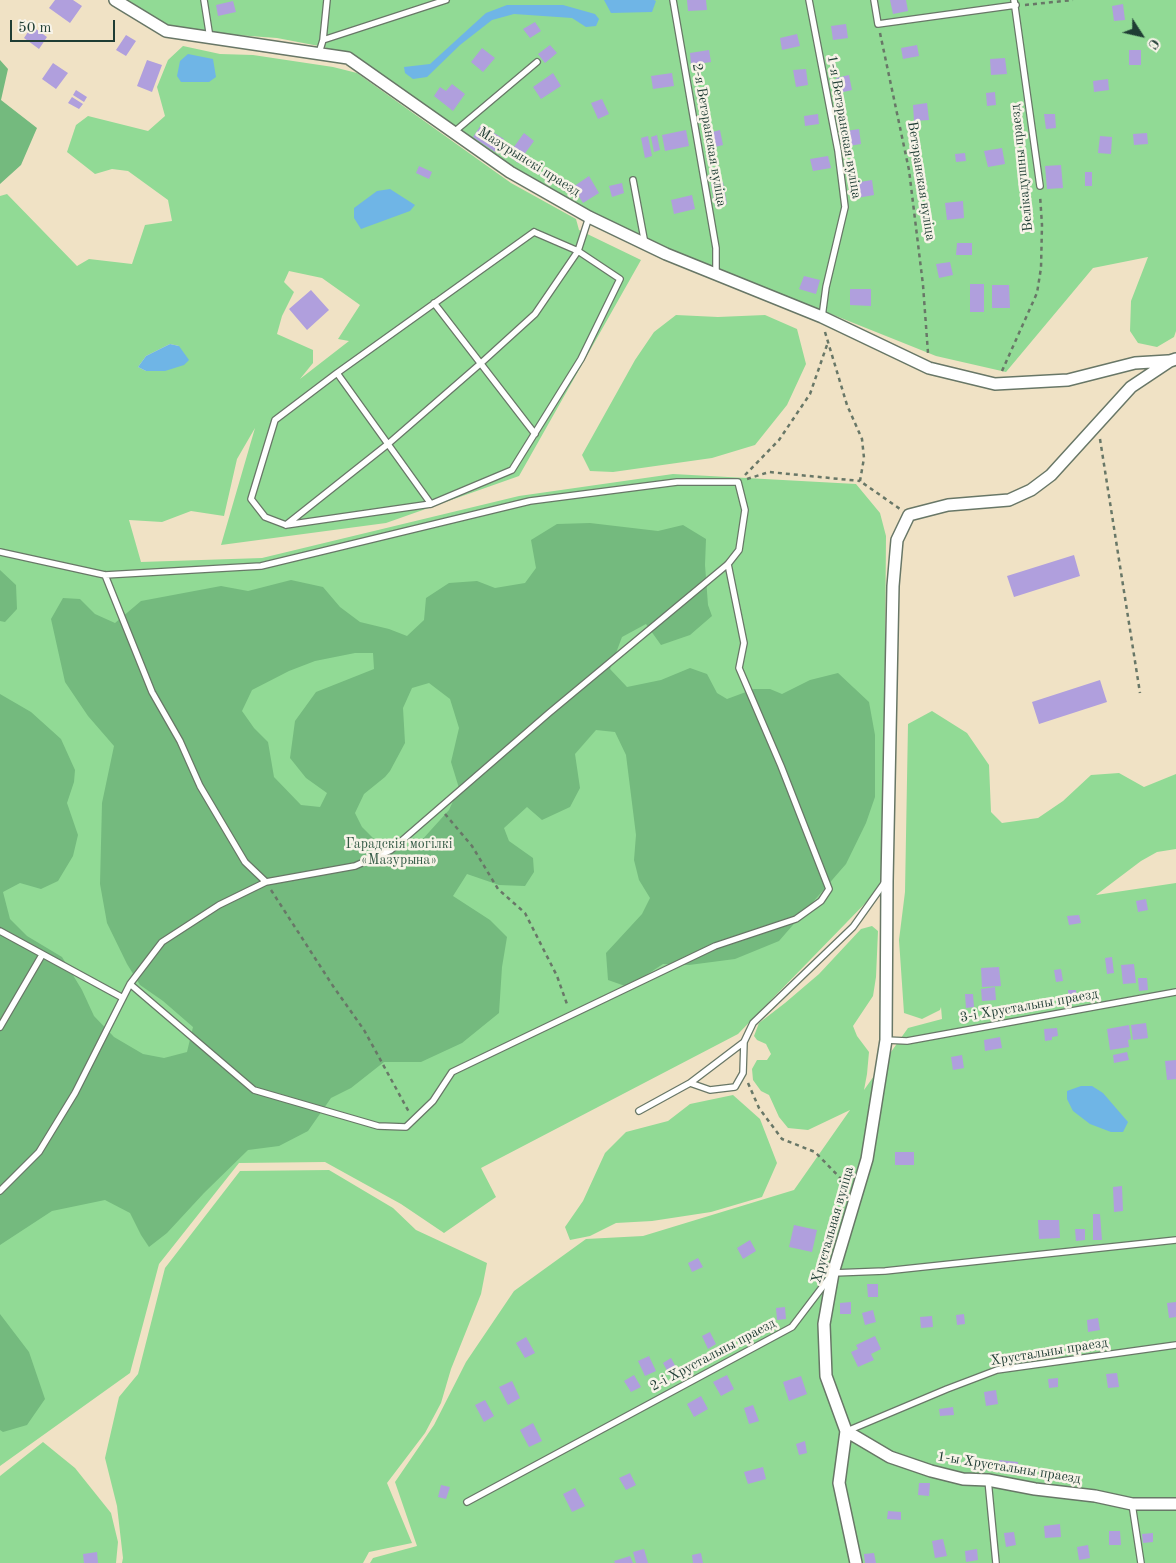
<!DOCTYPE html>
<meta charset="utf-8">
<style>
body{margin:0}
#map{position:relative;width:1176px;height:1563px;overflow:hidden;background:#f0e2c5;font-family:"Old Standard TT",serif}
canvas{display:block}
.north{position:absolute;left:1116px;top:10px;width:50px;height:50px;-webkit-text-stroke:4px #f7f3e8;paint-order:stroke;rotate:125deg;font-size:14px;font-weight:700;line-height:20px;text-align:center;color:#1f3d34}
.north::after{content:'';display:block;margin:auto;width:18px;height:22px;background:#1f3d34;clip-path:polygon(50% 0,100% 100%,50% 72%,0 100%)}
.scale{position:absolute;left:10px;top:20px;width:105px;height:22px;box-sizing:border-box;border:2px solid #1f3d34;border-top:0;padding-left:6px;font-size:15px;line-height:18px;white-space:nowrap;color:#1f3d34;-webkit-text-stroke:4px #f7f3e8;paint-order:stroke}
</style>
<div id="map">
<canvas width="1176" height="1563"></canvas>
<div class="north">С</div>
<div class="scale">50 m</div>
</div>
<script>
const g = document.querySelector('canvas').getContext('2d');
g.lineJoin = 'round';
function fillPath(path, color) { g.fillStyle = color; g.fill(path, 'evenodd'); }
const shape = rows => new Path2D(rows.map(r => 'M' + r).join(''));
function strokePath(path, color, width, dash) { g.strokeStyle = color; g.lineWidth = width; g.lineCap = dash ? 'butt' : 'round'; g.setLineDash(dash || []); g.stroke(path); }
function label(font, color, halo, rows, align = 'center') {
  g.font = font + ' "Old Standard TT",serif'; g.lineWidth = 5; g.setLineDash([]); g.textBaseline = 'middle'; g.strokeStyle = halo; g.fillStyle = color; for (const [text, x, y, turn = 0] of rows) {
    g.save(); g.translate(x, y); g.rotate((+turn || 0) * Math.PI / 180); g.textAlign = isNaN(turn) ? turn : align; if (halo) g.strokeText(text, 0, 0); g.fillText(text, 0, 0); g.restore();
  }
}
fillPath(shape([
 [119,0,1176,0,1176,331,1174,337,1157,347,1138,343,1130,331,1131,301,1148,257,1093,268,1006,372,936,356,816,308,725,274,589,212,511,168,349,56,324,47,277,38,167,30],
 [183,46,220,54,253,55,333,67,357,73,511,183,576,219,579,230,641,260,519,476,386,523,221,545,255,428,237,459,224,516,191,511,162,522,129,520,141,562,262,558,519,496,673,474,856,484,880,513,886,536,883,885,738,1034,481,1168,496,1197,444,1233,401,1204,325,1162,239,1163,159,1264,130,1373,0,1466,0,196,7,194,77,266,89,259,132,264,145,225,172,221,168,200,128,171,112,169,95,174,67,152,76,125,88,116,148,131,165,116,157,87,168,60],
 [289,271,322,278,360,305,338,339,349,341,300,379,313,363,313,350,277,334,282,316,294,292,284,282],
 [170,344,179,346,146,371,138,367,146,356],
 [676,315,718,317,765,315,797,329,806,364,787,405,755,445,712,458,613,472,590,471,582,455,635,360,654,332],
 [932,711,967,733,989,765,991,812,1002,823,1038,818,1063,801,1091,775,1119,773,1144,787,1176,774,1176,849,1157,852,1141,861,1096,895,1176,883,1176,1563,370,1563,373,1558,417,1546,395,1482,434,1425,466,1362,514,1291,586,1239,643,1236,794,1190,850,1110,808,1130,788,1128,779,1117,769,1095,761,1091,753,1080,752,1069,757,1060,767,1060,771,1054,766,1044,757,1040,754,1036,759,1023,785,1003,819,974,861,929,872,926,878,931,876,977,873,996,853,1026,857,1036,869,1052,867,1074,864,1090,908,1028,942,1019,941,1007,940,1010,922,1019,904,1013,899,940,905,892,908,724],
 [733,1095,760,1119,777,1163,762,1197,711,1212,652,1221,616,1223,590,1236,570,1240,565,1227,583,1201,605,1153,626,1132,668,1121,690,1104],
 [329,1170,393,1208,416,1230,487,1263,481,1294,451,1369,441,1403,425,1433,387,1483,412,1543,369,1552,363,1563,122,1563,123,1558,117,1506,105,1458,119,1397,138,1374,165,1268,240,1171],
 [43,1442,75,1468,111,1513,118,1542,116,1563,0,1563,0,1476]
]), '#91da95');
fillPath(shape([
 [0,60,8,69,1,100,37,128,21,165,0,184],
 [590,523,658,531,683,525,706,539,705,565,708,605,712,616,690,635,661,645,646,624,622,637,610,669,627,687,661,680,690,668,707,674,717,693,727,699,754,689,770,689,782,694,810,680,838,673,869,702,875,735,875,797,866,823,846,864,779,941,735,959,689,965,663,964,628,987,608,980,606,953,642,914,650,898,639,880,634,860,636,835,626,755,615,732,596,730,575,754,580,788,570,807,542,820,527,807,504,828,509,841,533,858,534,872,525,886,499,885,467,874,453,896,490,920,507,937,502,967,499,1013,462,1043,421,1062,384,1062,351,1088,331,1098,308,1131,279,1146,248,1150,204,1193,167,1233,149,1247,141,1235,130,1213,105,1200,52,1211,0,1245,0,694,31,712,61,739,75,770,74,782,67,803,78,835,73,856,58,881,41,889,20,883,3,892,10,919,27,936,62,957,82,990,94,1016,114,1037,143,1054,164,1058,187,1052,193,1027,163,1001,140,985,127,964,107,923,100,884,102,803,114,746,88,716,65,682,51,619,63,598,80,599,95,614,115,623,141,601,221,586,248,591,291,580,323,587,340,607,360,622,389,629,407,636,424,620,426,598,449,583,477,581,495,588,525,583,536,568,531,540,557,524],
 [355,653,373,653,374,669,316,692,295,721,290,758,306,778,327,793,320,807,301,805,274,777,268,742,254,728,242,711,252,690,289,671,315,661],
 [429,683,450,699,459,728,451,762,459,788,449,810,421,841,402,848,384,849,362,827,355,813,364,794,385,777,390,771,405,743,403,708,412,688],
 [0,570,16,585,17,609,5,622,0,621],
 [0,1314,29,1352,45,1399,27,1425,3,1432,0,1430]
]), '#74ba7e');
fillPath(shape([
 [604,0,654,0,656,1,652,12,611,13],
 [507,5,563,5,595,14,599,19,596,26,586,27,572,18,514,14,492,20,460,45,427,77,413,79,405,73,404,67,430,64,486,13],
 [188,54,213,59,216,77,209,82,181,82,177,76,180,61],
 [390,189,415,205,410,211,361,229,354,218,354,208,377,191],
 [170,344,179,346,189,360,184,365,165,371,146,371,138,367,146,356],
 [1081,1086,1092,1086,1103,1093,1128,1122,1123,1132,1111,1132,1090,1124,1073,1111,1067,1099,1067,1091]
]), '#6fb5e6');
fillPath(shape([
 [55,0,73,0,82,6,70,23,49,8],
 [687,0,706,0,707,10,688,11],
 [890,0,906,0,908,11,893,14],
 [233,1,236,12,218,16,216,5],
 [1123,4,1125,20,1114,21,1112,6],
 [535,22,541,31,530,38,523,29],
 [846,24,848,38,833,40,831,26],
 [32,26,47,37,39,49,24,38],
 [797,34,800,46,782,50,780,38],
 [126,35,136,41,126,56,116,50],
 [550,45,557,53,545,63,538,54],
 [917,45,919,56,903,59,901,48],
 [482,48,495,58,483,72,471,62],
 [709,50,711,62,691,65,690,53],
 [1129,50,1141,50,1141,65,1129,65],
 [1005,58,1007,74,991,75,990,59],
 [147,60,162,65,152,92,137,86],
 [53,63,68,73,56,89,42,79],
 [806,69,808,85,796,87,793,70],
 [553,73,561,86,541,99,533,87],
 [672,73,674,86,653,89,651,76],
 [849,75,852,90,839,93,836,78],
 [1108,79,1109,90,1094,92,1093,81],
 [452,84,465,94,453,111,434,96,440,87,446,91],
 [76,90,87,97,84,102,73,95],
 [995,92,996,105,987,106,986,93],
 [72,97,83,104,79,109,68,103],
 [602,99,609,114,598,119,591,103],
 [927,103,929,120,914,121,913,105],
 [818,114,819,124,805,126,804,116],
 [1044,114,1055,114,1056,128,1046,129],
 [481,125,504,139,495,152,473,137],
 [859,129,861,144,849,146,846,131],
 [686,130,689,146,665,151,662,135],
 [720,130,723,145,708,149,705,134],
 [524,133,534,141,518,163,508,155],
 [1147,133,1148,144,1134,145,1133,134],
 [657,135,660,150,654,152,651,137],
 [648,136,652,156,645,158,641,138],
 [1100,136,1112,137,1111,154,1098,153],
 [1002,148,1005,164,988,167,984,151],
 [965,153,966,161,956,162,955,154],
 [828,156,831,168,813,171,810,159],
 [1061,165,1063,188,1047,189,1045,166],
 [419,166,432,172,429,179,416,173],
 [1085,172,1092,172,1092,186,1085,186],
 [589,176,599,193,583,203,573,187],
 [872,180,874,195,857,198,854,183],
 [723,182,727,204,715,206,711,184],
 [622,183,624,193,612,197,609,186],
 [692,195,695,209,674,214,671,200],
 [963,201,964,218,947,220,945,203],
 [957,243,972,243,972,255,956,255],
 [950,262,953,275,939,278,936,264],
 [804,276,820,280,816,294,799,289],
 [970,284,984,284,984,312,970,312],
 [992,285,1009,285,1010,308,992,308],
 [850,289,871,289,871,306,850,305],
 [311,290,329,310,307,330,289,309],
 [1074,555,1080,576,1014,597,1007,576],
 [1100,680,1107,702,1039,724,1032,702],
 [1146,899,1148,910,1138,912,1136,901],
 [1079,915,1081,923,1069,925,1067,916],
 [1112,957,1114,973,1107,974,1105,958],
 [1134,964,1136,983,1123,984,1121,965],
 [999,967,1001,986,982,987,981,968],
 [1061,969,1063,981,1056,982,1054,970],
 [1138,978,1147,978,1148,990,1139,991],
 [995,987,996,1000,982,1001,981,989],
 [1068,990,1076,990,1077,1000,1069,1001],
 [965,994,973,994,974,1007,966,1008],
 [1146,1023,1148,1038,1133,1040,1131,1025],
 [1129,1025,1131,1039,1128,1040,1129,1047,1110,1050,1107,1029],
 [1057,1028,1058,1036,1052,1037,1052,1040,1045,1041,1044,1029],
 [1000,1037,1002,1048,985,1051,984,1040],
 [1127,1052,1129,1060,1114,1063,1113,1055],
 [962,1055,964,1068,953,1070,951,1057],
 [1176,1060,1176,1079,1167,1080,1165,1061],
 [895,1152,914,1152,914,1165,895,1165],
 [1122,1186,1123,1211,1114,1212,1113,1187],
 [1093,1214,1100,1214,1102,1240,1093,1240],
 [1038,1220,1059,1220,1060,1238,1039,1239],
 [794,1225,817,1230,812,1252,789,1247],
 [1075,1229,1085,1229,1085,1240,1076,1241],
 [750,1240,756,1251,743,1259,737,1248],
 [698,1258,703,1267,692,1272,688,1263],
 [867,1284,878,1284,878,1297,868,1297],
 [851,1302,851,1314,840,1314,840,1303],
 [1176,1302,1176,1317,1169,1318,1167,1303],
 [785,1307,786,1319,777,1320,776,1308],
 [873,1310,876,1322,865,1325,862,1313],
 [964,1314,965,1324,957,1325,956,1315],
 [932,1316,933,1327,921,1328,920,1317],
 [1098,1318,1100,1330,1088,1332,1087,1320],
 [710,1332,716,1344,708,1349,702,1336],
 [875,1336,881,1349,871,1354,874,1360,858,1367,851,1352,858,1349,856,1345],
 [526,1337,535,1353,525,1358,516,1343],
 [649,1356,656,1371,645,1376,638,1361],
 [671,1358,678,1371,670,1376,663,1363],
 [1117,1373,1119,1387,1108,1388,1106,1374],
 [634,1375,641,1387,631,1392,624,1381],
 [727,1375,734,1389,721,1396,713,1382],
 [801,1376,807,1394,789,1401,783,1382],
 [1058,1378,1058,1387,1049,1388,1048,1379],
 [512,1381,520,1398,508,1405,499,1387],
 [996,1390,998,1404,986,1406,984,1392],
 [701,1396,708,1409,694,1417,687,1404],
 [485,1400,494,1416,484,1422,475,1405],
 [753,1405,759,1421,749,1424,744,1408],
 [953,1407,954,1415,940,1416,939,1409],
 [533,1423,542,1441,529,1447,520,1430],
 [805,1441,807,1453,799,1455,796,1444],
 [999,1460,1018,1462,1017,1472,998,1470],
 [763,1467,766,1479,748,1484,744,1472],
 [630,1473,636,1485,626,1490,619,1478],
 [919,1483,930,1483,929,1496,918,1495],
 [441,1485,450,1487,446,1499,438,1497],
 [575,1488,585,1506,572,1512,563,1494],
 [888,1511,901,1512,901,1520,887,1519],
 [1060,1524,1061,1537,1045,1538,1044,1526],
 [1109,1531,1120,1531,1121,1545,1109,1545],
 [1014,1532,1016,1545,1006,1547,1004,1533],
 [1153,1533,1153,1542,1143,1543,1142,1534],
 [943,1539,947,1556,935,1558,932,1541],
 [1088,1545,1090,1558,1079,1560,1077,1547],
 [644,1549,648,1563,636,1563,633,1552],
 [977,1549,978,1560,966,1562,965,1551],
 [97,1552,98,1563,84,1563,83,1554],
 [701,1553,703,1563,693,1563,692,1555],
 [874,1553,876,1563,865,1563,864,1554],
 [630,1556,633,1563,615,1563,614,1561]
]), '#b09fdd');
const service = shape([
 [204,0,210,38],
 [673,0,716,248,716,274],
 [809,0,838,151,845,207,826,287,822,317],
 [874,0,878,24,1016,5],
 [1014,0,1040,186],
 [323,40,327,0],
 [319,53,323,40,446,0],
 [454,132,537,62],
 [633,180,645,244],
 [534,232,578,251,620,279,581,359,512,470,431,504,286,525,265,517,251,499,275,420,337,373,534,232],
 [434,303,535,434],
 [337,373,431,504],
 [286,525,388,444,480,364,535,314,578,251,589,217],
 [0,552,105,575,261,566,530,501,677,482,738,482,745,510,739,550,728,564,549,713,391,850,355,866,266,882,219,905,162,942,130,984,75,1093,39,1152,0,1191],
 [105,575,152,692,180,741,200,786,245,862,266,882],
 [0,931,123,998],
 [130,984,254,1090,378,1126,406,1127,433,1101,452,1072,715,946,796,919,821,901,829,889,781,766,739,668,744,643,728,564],
 [0,1027,42,955],
 [886,1040,907,1041,1176,992],
 [690,1083,744,1042],
 [639,1111,690,1083,710,1090,735,1087,743,1073,744,1042,753,1023,853,927,885,882],
 [847,1431,947,1389,997,1370,1176,1345],
 [988,1480,996,1563],
 [467,1502,792,1327,833,1273,885,1271,1176,1240],
 [1132,1504,1141,1563]
]);
const minor = shape([
 [115,0,166,31,348,58,510,172,589,217,666,254,822,317,929,368,995,384,1068,380,1135,363,1168,361],
 [846,1431,890,1457,931,1471,963,1479,988,1480,1035,1489,1095,1496,1132,1504,1176,1504],
 [856,1563,839,1483,846,1431,826,1376,824,1324,833,1273,867,1159,886,1040,887,881,893,586,897,540,909,515,948,505,1009,500,1031,490,1051,475,1131,387,1170,361,1176,359]
]);
strokePath(service, '#687767', 8);
strokePath(minor, '#687767', 14);
strokePath(shape([
 [1025,5,1073,0],
 [880,33,909,170,923,285,928,353],
 [825,332,847,405,862,439,864,458,860,481,900,509],
 [1002,371,1037,293,1041,268,1042,225,1040,195],
 [1100,439,1140,693],
 [745,475,779,440,810,394,827,345],
 [747,479,769,472,860,481],
 [445,814,472,846,498,889,525,913,557,976,568,1007],
 [271,890,333,986,364,1030,409,1112],
 [748,1083,759,1108,782,1139,815,1152,847,1185]
]), '#687767', 2.5, [4, 4]);
strokePath(service, '#fff', 5.5);
strokePath(minor, '#fff', 11);
label('14px', '#1f3d34', '#f7f3e8', [
 ["1-я Ветэранская вуліца",844,127,80],
 ["2-я Ветэранская вуліца",709,135,80],
 ["Мазурынскі праезд",529,162,32],
 ["Велікадушны праезд",1022,168,-96],
 ["Ветэранская вуліца",921,181,81],
 ["3-і Хрустальны праезд",1029,1006,-10],
 ["Хрустальная вуліца",833,1225,-74],
 ["Хрустальны праезд",1049,1352,-9],
 ["2-і Хрустальны праезд",713,1355,-28],
 ["1-ы Хрустальны праезд",1009,1468,9]
]);
label('14px', '#365c47', '#f7f3e8', [
 ["Гарадскія могілкі",399,844],
 ["«Мазурына»",399,860]
]);
</script>
